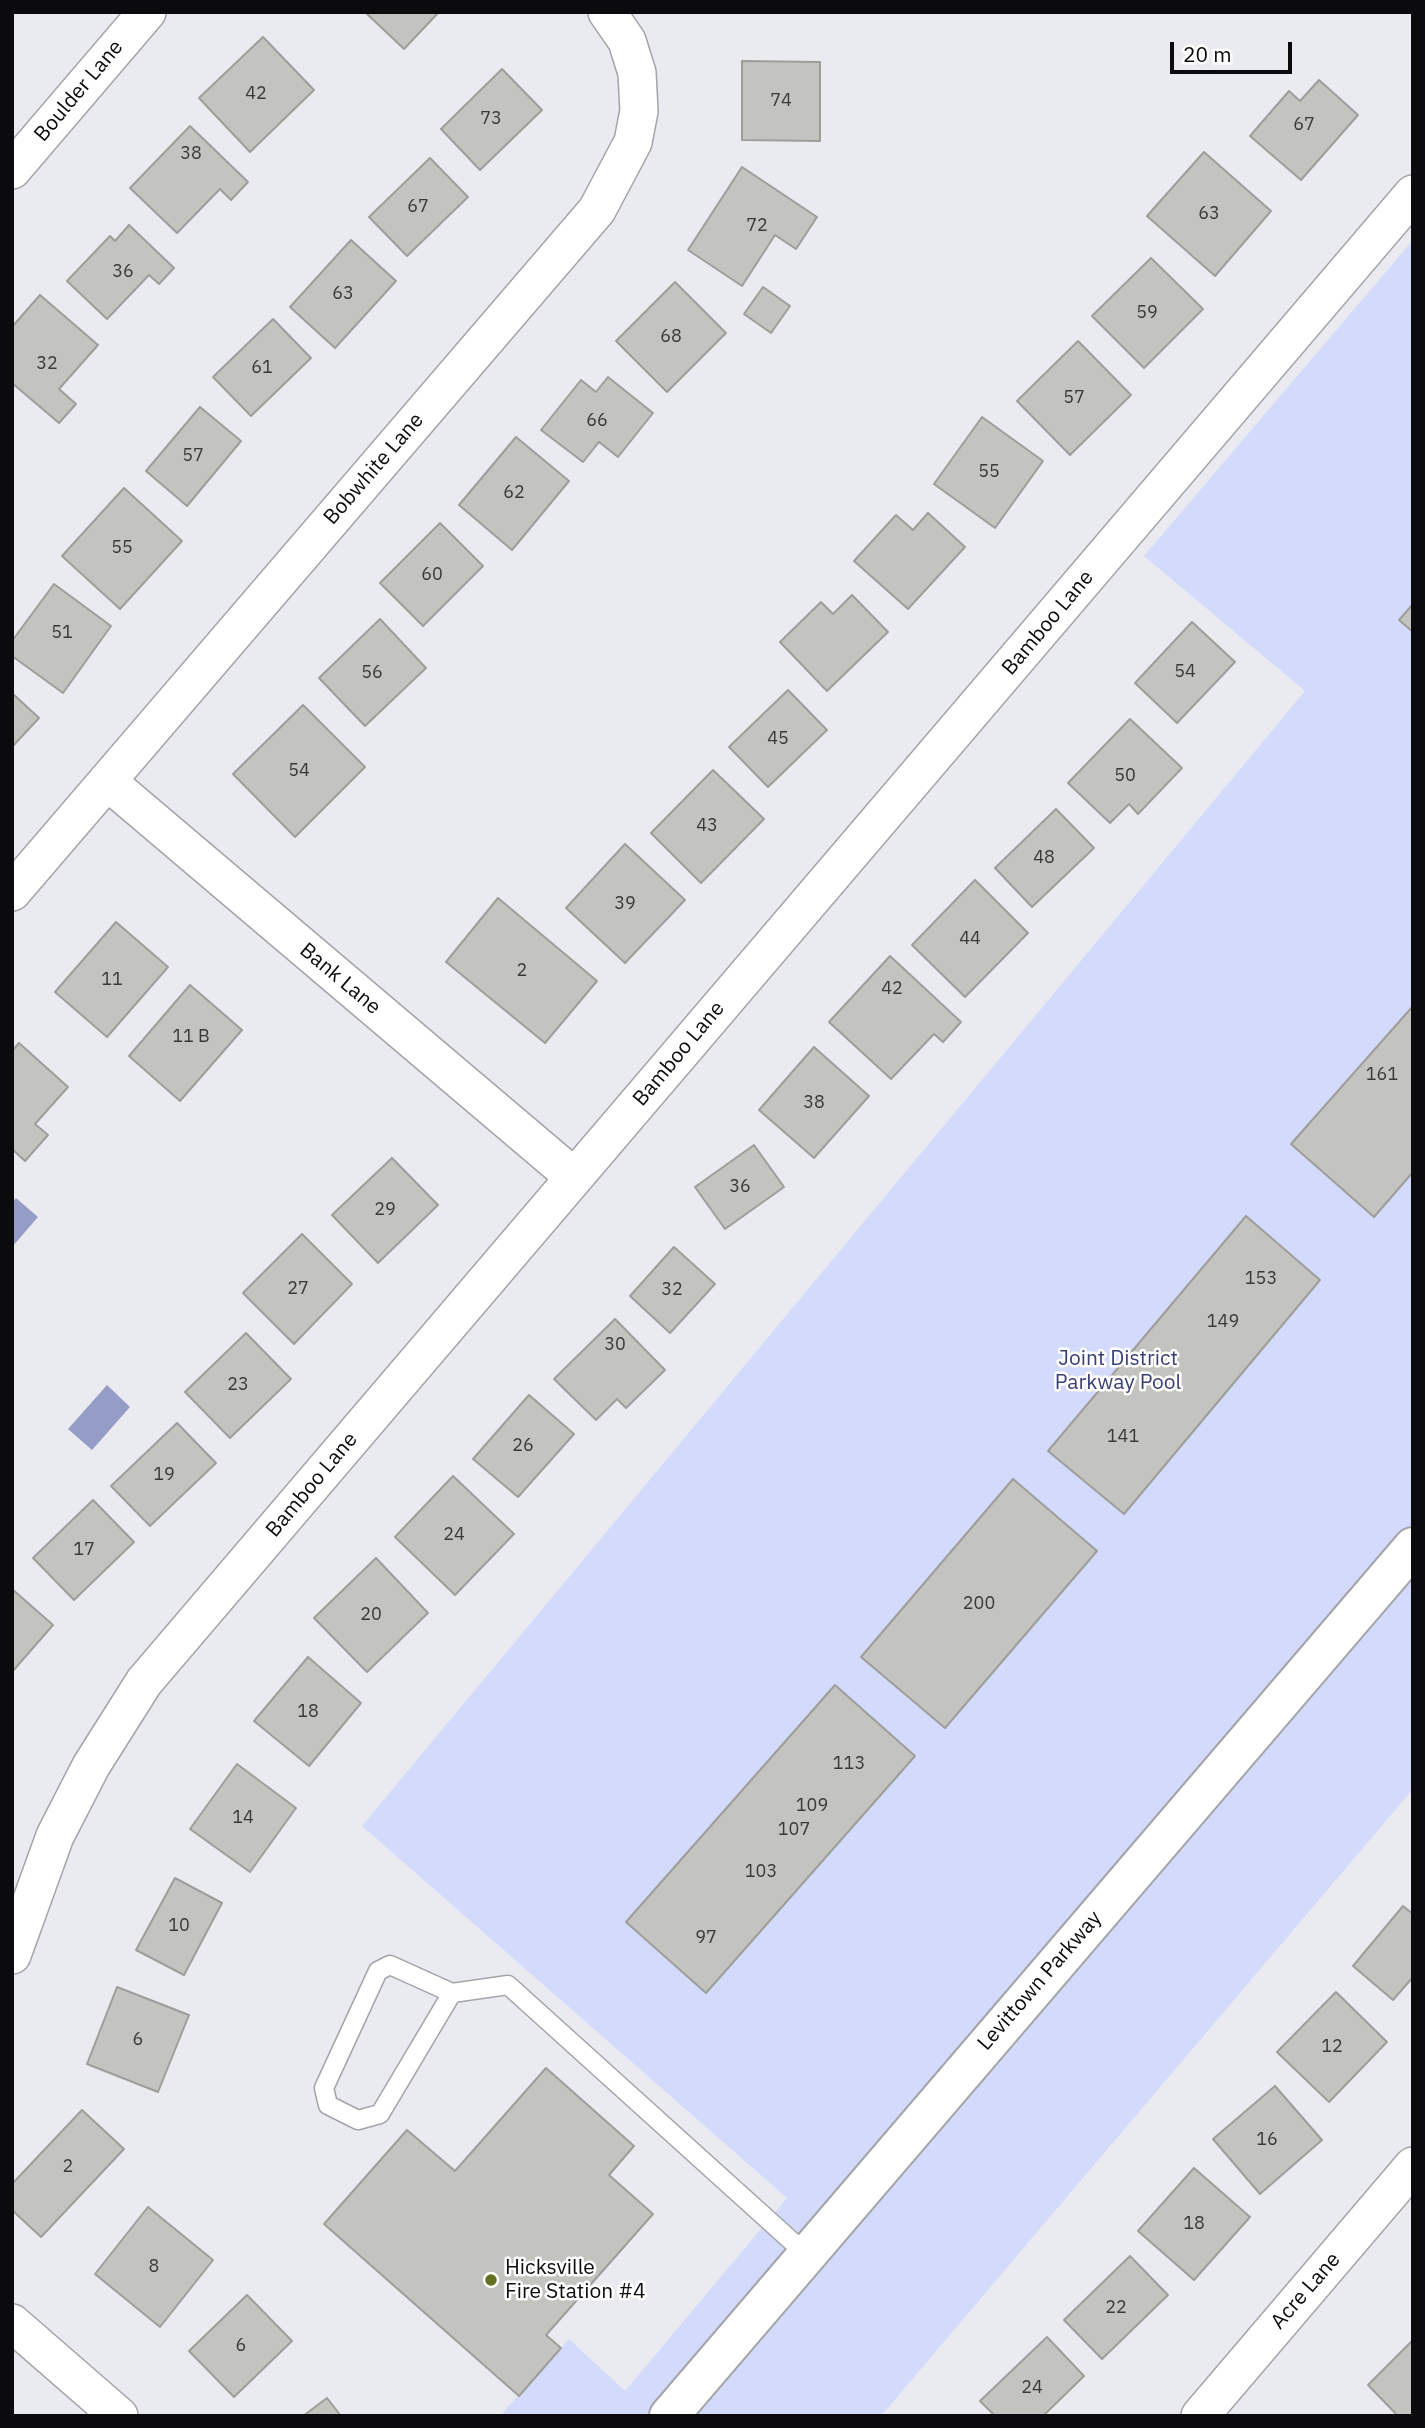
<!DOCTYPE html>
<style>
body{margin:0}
#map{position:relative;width:1425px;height:2428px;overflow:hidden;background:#eaebf0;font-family:"IBM Plex Sans",sans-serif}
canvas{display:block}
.frame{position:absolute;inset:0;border:14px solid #0b0b0d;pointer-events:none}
.scale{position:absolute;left:1170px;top:42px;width:122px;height:32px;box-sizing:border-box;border:4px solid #0b0b0d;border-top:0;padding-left:9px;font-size:21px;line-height:24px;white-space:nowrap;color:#0b0b0d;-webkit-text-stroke:5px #fff;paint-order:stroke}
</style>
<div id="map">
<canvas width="1425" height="2428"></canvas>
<div class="frame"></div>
<div class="scale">20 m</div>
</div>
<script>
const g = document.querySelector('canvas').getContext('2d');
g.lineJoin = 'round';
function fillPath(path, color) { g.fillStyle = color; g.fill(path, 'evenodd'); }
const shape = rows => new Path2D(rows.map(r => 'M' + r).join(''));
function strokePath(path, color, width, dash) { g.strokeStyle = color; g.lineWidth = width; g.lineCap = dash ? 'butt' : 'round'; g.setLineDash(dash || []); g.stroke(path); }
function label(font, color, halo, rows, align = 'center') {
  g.font = font + ' "IBM Plex Sans",sans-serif'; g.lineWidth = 5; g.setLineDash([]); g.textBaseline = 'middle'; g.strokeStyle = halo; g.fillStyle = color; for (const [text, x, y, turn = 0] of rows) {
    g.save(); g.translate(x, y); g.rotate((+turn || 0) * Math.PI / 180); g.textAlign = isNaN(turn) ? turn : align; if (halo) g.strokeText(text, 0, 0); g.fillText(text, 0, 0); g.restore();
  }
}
fillPath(shape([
 [1413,240,1413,1789,881,2416,500,2416,569,2339,625,2391,787,2198,362,1826,1305,691,1144,556]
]), '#d4dafc');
fillPath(shape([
 [16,1198,38,1217,12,1247,12,1203],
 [107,1385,130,1407,92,1450,68,1429]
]), '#959dc6');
const building = shape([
 [365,12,439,12,404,49,365,12],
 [263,37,314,90,250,152,199,98,263,37],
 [742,61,820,62,820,141,742,140,742,61],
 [502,69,542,110,480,170,441,129,502,69],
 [1319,80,1358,115,1301,180,1250,136,1289,91,1300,101,1319,80],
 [190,126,248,182,231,200,220,189,177,233,130,188,190,126],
 [1204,152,1271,211,1215,276,1147,216,1204,152],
 [430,158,468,197,407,256,369,217,430,158],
 [742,167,817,217,796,249,775,235,742,286,688,250,742,167],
 [129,225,174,268,159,284,149,275,107,319,67,281,110,236,115,241,129,225],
 [351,240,396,281,335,348,290,307,351,240],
 [1151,258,1203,309,1144,368,1092,316,1151,258],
 [675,282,726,333,667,392,616,341,675,282],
 [763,287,790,306,771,333,744,314,763,287],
 [40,295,98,345,59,389,76,404,59,423,12,383,12,327,40,295],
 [273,319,311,358,251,416,213,377,273,319],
 [1078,341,1131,395,1070,455,1017,401,1078,341],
 [608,377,653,413,618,457,599,442,583,462,541,430,581,380,596,392,608,377],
 [200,407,241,441,187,506,146,471,200,407],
 [982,417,1043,461,995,528,934,484,982,417],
 [516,437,569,481,512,550,459,505,516,437],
 [124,488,182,541,120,609,62,556,124,488],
 [928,513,965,547,908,609,854,561,896,515,913,530,928,513],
 [440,523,483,566,423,626,380,583,440,523],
 [54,584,111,626,63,693,12,656,12,641,54,584],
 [852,595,888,632,827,691,780,642,821,602,833,614,852,595],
 [1413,604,1413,632,1399,620,1413,604],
 [380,619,426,668,365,726,319,678,380,619],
 [1192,622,1235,662,1177,723,1135,683,1192,622],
 [788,690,827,730,768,787,729,747,788,690],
 [12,693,39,718,12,747,12,693],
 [303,705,365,767,295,837,233,774,303,705],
 [1130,719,1182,768,1138,814,1129,804,1110,823,1068,783,1130,719],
 [713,770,764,819,701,883,651,833,713,770],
 [1056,809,1094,848,1032,907,995,868,1056,809],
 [625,844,685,900,625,963,566,908,625,844],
 [975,880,1028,933,965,997,912,945,975,880],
 [498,898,597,981,545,1043,446,962,498,898],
 [116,922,168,967,107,1037,55,992,116,922],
 [890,956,961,1022,943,1042,934,1034,891,1079,829,1022,890,956],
 [190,985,242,1030,180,1101,129,1056,190,985],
 [1413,1006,1413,1172,1374,1217,1291,1144,1413,1006],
 [19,1043,68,1087,35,1124,48,1135,25,1161,12,1149,12,1051,19,1043],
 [814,1047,869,1096,814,1158,759,1110,814,1047],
 [754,1145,784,1187,725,1229,695,1187,754,1145],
 [392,1158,438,1205,378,1263,332,1215,392,1158],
 [1246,1216,1320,1280,1124,1514,1048,1451,1246,1216],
 [302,1234,352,1284,294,1344,243,1293,302,1234],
 [674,1247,715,1284,670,1333,630,1296,674,1247],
 [615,1319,665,1370,626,1408,617,1399,596,1420,554,1379,615,1319],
 [246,1333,291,1379,230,1438,185,1392,246,1333],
 [529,1395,574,1434,518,1497,473,1459,529,1395],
 [177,1423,216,1463,150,1526,111,1486,177,1423],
 [453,1476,514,1534,455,1595,395,1537,453,1476],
 [1013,1479,1097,1551,945,1728,861,1657,1013,1479],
 [93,1500,134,1542,74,1600,33,1558,93,1500],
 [376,1558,428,1613,367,1672,314,1618,376,1558],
 [12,1589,53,1625,12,1672,12,1589],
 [308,1657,361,1703,309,1766,254,1721,308,1657],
 [835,1685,915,1756,706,1993,626,1922,835,1685],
 [237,1764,296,1808,250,1872,190,1829,237,1764],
 [175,1878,222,1903,184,1975,136,1950,175,1878],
 [1403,1906,1413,1914,1413,1977,1393,2000,1353,1966,1403,1906],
 [117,1987,189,2015,158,2092,87,2064,117,1987],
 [1336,1992,1387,2042,1329,2102,1277,2052,1336,1992],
 [546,2068,634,2146,609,2175,653,2214,546,2335,561,2348,519,2396,324,2224,407,2130,455,2171,546,2068],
 [1275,2086,1322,2140,1260,2194,1213,2139,1275,2086],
 [82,2110,124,2149,41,2237,12,2210,12,2184,82,2110],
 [1194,2168,1250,2217,1194,2280,1138,2231,1194,2168],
 [148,2207,213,2260,160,2327,95,2274,148,2207],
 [1130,2256,1168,2295,1102,2359,1064,2320,1130,2256],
 [247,2295,292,2341,234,2397,189,2351,247,2295],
 [1047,2337,1084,2376,1043,2416,995,2416,980,2401,1047,2337],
 [1413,2340,1413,2416,1398,2416,1368,2385,1413,2340],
 [327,2398,341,2416,303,2416,327,2398]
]);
fillPath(building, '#c3c4c0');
strokePath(building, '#9d9e9a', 2);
const service = shape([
 [452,1993,380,2114,358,2120,328,2105,324,2088,378,1971,390,1965,452,1993,508,1985,807,2255]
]);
const minor = shape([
 [12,170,147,12],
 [107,781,574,1177],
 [12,892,597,210,633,142,639,111,637,73,627,41,607,12],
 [12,1955,55,1836,91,1766,144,1682,1413,194],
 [12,2323,119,2416],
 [1200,2416,1413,2166]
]);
const tertiary = shape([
 [669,2416,1413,1547]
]);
strokePath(service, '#a3a4a8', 21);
strokePath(minor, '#a3a4a8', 40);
strokePath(tertiary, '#a3a4a8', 42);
strokePath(service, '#fff', 18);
strokePath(minor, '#fff', 37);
strokePath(tertiary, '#fff', 38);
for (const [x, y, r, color] of [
 [491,2280,7,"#62711d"]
]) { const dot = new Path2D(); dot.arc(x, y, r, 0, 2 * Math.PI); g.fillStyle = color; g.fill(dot); strokePath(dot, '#fff', 2.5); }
label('18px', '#39393a', null, [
 ["42",256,94],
 ["74",781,101],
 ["73",491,119],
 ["67",1304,125],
 ["38",191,154],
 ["67",418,207],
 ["63",1209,214],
 ["72",757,226],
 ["36",123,272],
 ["63",343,294],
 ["59",1147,313],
 ["68",671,337],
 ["32",47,364],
 ["61",262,368],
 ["57",1074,398],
 ["66",597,421],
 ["57",193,456],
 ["55",989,472],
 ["62",514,493],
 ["55",122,548],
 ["60",432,575],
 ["51",62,633],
 ["54",1185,672],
 ["56",372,673],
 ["45",778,739],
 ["54",299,771],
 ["50",1125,776],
 ["43",707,826],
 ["48",1044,858],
 ["39",625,904],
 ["44",970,939],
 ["2",522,971],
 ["11",112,980],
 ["42",892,989],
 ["11 B",191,1037],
 ["161",1382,1075],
 ["38",814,1103],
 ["36",740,1187],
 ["29",385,1210],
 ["153",1261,1279],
 ["27",298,1289],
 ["32",672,1290],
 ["149",1223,1322],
 ["30",615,1345],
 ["23",238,1385],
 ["141",1123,1437],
 ["26",523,1446],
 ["19",164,1475],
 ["24",454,1535],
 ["17",84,1550],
 ["200",979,1604],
 ["20",371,1615],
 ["18",308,1712],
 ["113",849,1764],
 ["109",812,1806],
 ["14",243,1818],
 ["107",794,1830],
 ["103",761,1872],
 ["10",179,1926],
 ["97",706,1938],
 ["6",138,2040],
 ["12",1332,2047],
 ["16",1267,2140],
 ["2",68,2167],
 ["18",1194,2224],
 ["8",154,2267],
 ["22",1116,2308],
 ["6",241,2346],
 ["24",1032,2388]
]);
label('21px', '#0b0b0d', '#fff', [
 ["Boulder Lane",79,91,-50],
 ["Bobwhite Lane",374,469,-49],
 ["Bamboo Lane",1048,623,-50],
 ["Bank Lane",340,979,40],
 ["Bamboo Lane",679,1054,-50],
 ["Bamboo Lane",312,1485,-50],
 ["Levittown Parkway",1040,1981,-49],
 ["Acre Lane",1306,2291,-49]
]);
label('21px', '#3a4076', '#fff', [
 ["Joint District",1118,1359],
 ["Parkway Pool",1118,1383]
]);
label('21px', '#0b0b0d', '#fff', [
 ["Hicksville",505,2268],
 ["Fire Station #4",505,2292]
], 'left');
</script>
